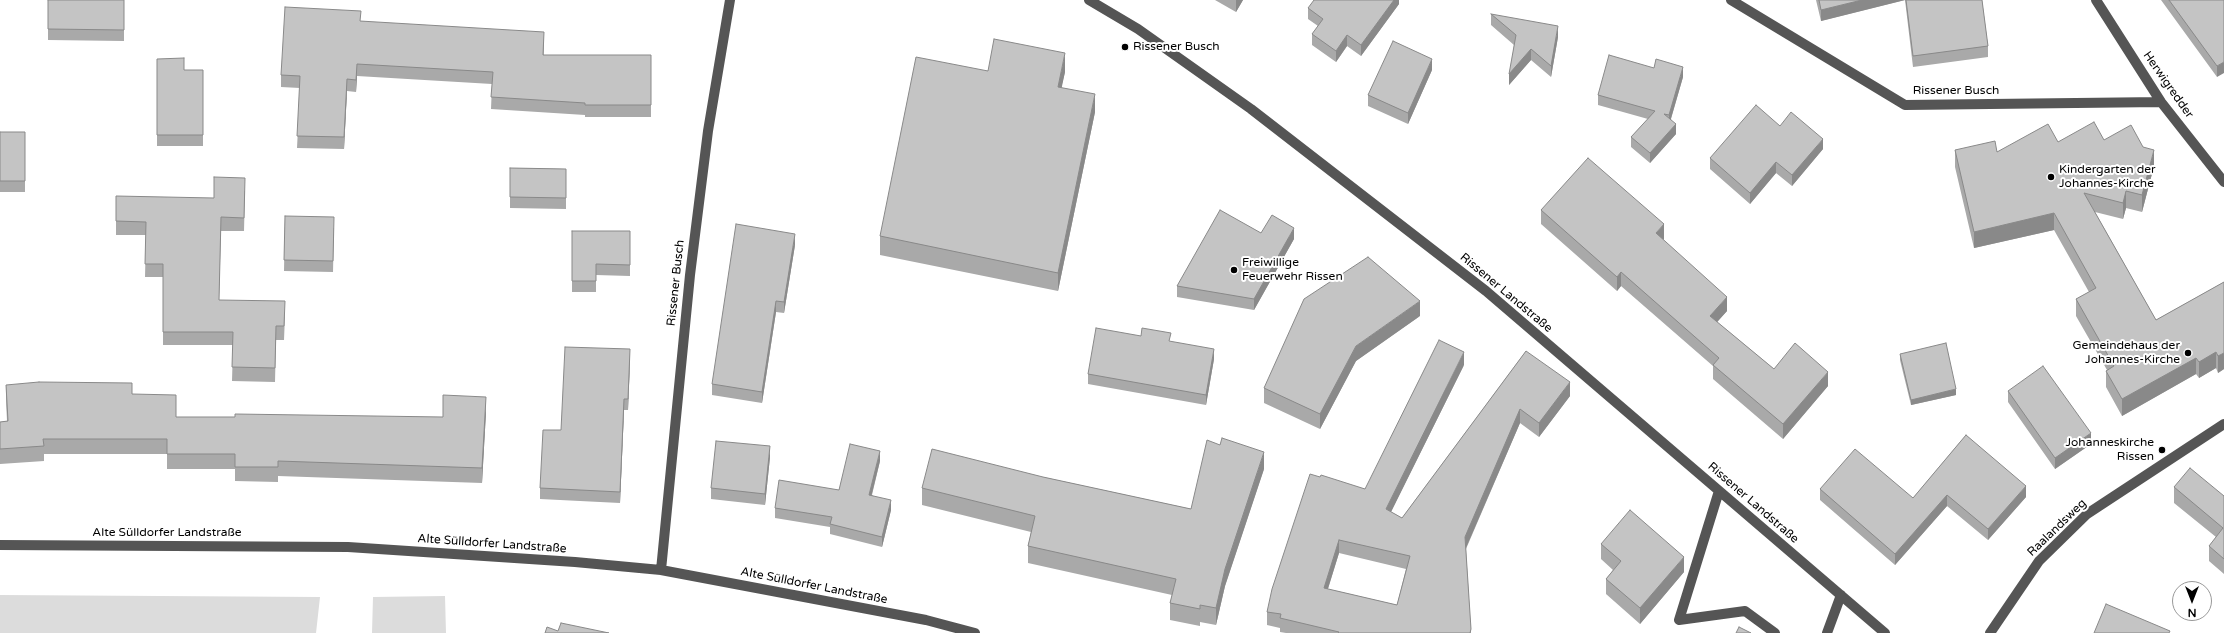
<!DOCTYPE html>
<meta charset="utf-8">
<style>
body{margin:0}
#map{position:relative;width:2224px;height:633px;overflow:hidden;background:#fff;font-family:"Varela Round",sans-serif}
canvas{display:block}
.north{position:absolute;left:2172px;top:581px;width:40px;height:40px;box-sizing:border-box;background:#fff;border:1px solid #999;border-radius:50%;rotate:180deg;font-size:11px;font-weight:700;line-height:16px;text-align:center;color:#000}
.north::after{content:'';display:block;margin:auto;width:14px;height:18px;background:#000;clip-path:polygon(50% 0,100% 100%,50% 72%,0 100%)}
</style>
<div id="map">
<canvas width="2224" height="633"></canvas>
<div class="north">N</div>
</div>
<script>
const g = document.querySelector('canvas').getContext('2d');
g.lineJoin = 'round';
function fillPath(path, color) { g.fillStyle = color; g.fill(path, 'evenodd'); }
const shape = rows => new Path2D(rows.map(r => 'M' + r).join(''));
function strokePath(path, color, width, dash) { g.strokeStyle = color; g.lineWidth = width; g.lineCap = dash ? 'butt' : 'round'; g.setLineDash(dash || []); g.stroke(path); }
function label(font, color, halo, rows, align = 'center') {
  g.font = font + ' "Varela Round",sans-serif'; g.lineWidth = 4; g.setLineDash([]); g.textBaseline = 'middle'; g.strokeStyle = halo; g.fillStyle = color; for (const [text, x, y, turn = 0] of rows) {
    g.save(); g.translate(x, y); g.rotate((+turn || 0) * Math.PI / 180); g.textAlign = isNaN(turn) ? turn : align; if (halo) g.strokeText(text, 0, 0); g.fillText(text, 0, 0); g.restore();
  }
}
fillPath(shape([
 [0,595,320,597,316,633,0,633],
 [445,596,446,633,372,633,373,597]
]), '#dcdcdc');
strokePath(shape([
 [1089,0,1138,29,1251,109,1486,291,1885,633],
 [1731,0,1905,105,2161,102],
 [2096,0,2161,102,2224,182],
 [1719,491,1679,620,1745,611,1775,633],
 [0,545,348,547,575,562,661,570,926,620,975,633],
 [661,570,690,275,708,131,730,0],
 [1827,633,1841,595],
 [1990,633,2039,561,2087,514,2224,424]
]), '#555', 10);
fillPath(shape([
 [48,0,124,0,124,41,48,40],
 [1215,0,1243,0,1236,12],
 [1399,0,1399,4,1361,56,1347,46,1336,62,1312,45,1312,34,1318,26,1308,19,1308,8],
 [1816,0,1982,0,1988,46,1988,57,1913,67,1905,0,1821,21],
 [2161,0,2224,0,2217,77],
 [1491,14,1558,37,1551,77,1531,60,1509,85,1514,45,1491,25],
 [361,21,544,44,543,55,651,55,651,117,585,117,585,115,491,109,492,84,357,76,356,92,347,91,344,149,297,148,300,88,281,87,281,75],
 [157,59,184,70,203,70,203,146,157,146],
 [1432,70,1408,124,1368,106,1368,95],
 [988,71,1065,72,1061,88,1095,112,1058,291,880,255,880,236],
 [1683,77,1671,119,1676,134,1650,163,1631,147,1631,137,1648,119,1598,105,1598,95],
 [1780,126,1823,149,1792,186,1776,173,1750,204,1710,169,1710,158],
 [0,132,25,132,25,192,0,192],
 [2104,140,2154,166,2142,212,2126,208,2123,219,2095,212,2156,320,2224,282,2224,369,2218,373,2216,368,2199,378,2196,374,2122,416,2106,387,2106,371,2107,370,2076,316,2076,299,2089,292,2054,230,1974,248,1955,167,1955,150,1997,152,2058,142],
 [510,168,566,169,566,209,510,208],
 [245,191,244,231,221,231,219,300,285,315,284,340,276,340,275,382,232,381,233,345,163,345,163,277,145,277,146,235,116,235,116,221],
 [1541,210,1664,239,1663,240,1727,311,1717,322,1774,369,1828,386,1783,439,1713,379,1713,366,1621,286,1617,291,1541,224],
 [285,216,334,228,333,272,284,271],
 [572,231,630,231,630,276,596,275,596,292,572,292],
 [1261,233,1294,239,1254,310,1177,297,1177,286],
 [795,245,784,313,776,312,762,403,712,395,712,384],
 [1420,316,1356,361,1320,429,1264,403,1264,388],
 [1171,342,1214,359,1206,405,1088,384,1088,374],
 [1526,351,1570,396,1539,437,1520,423,1466,549,1471,633,1286,633,1280,632,1280,628,1267,625,1267,612,1320,477,1365,489,1464,365,1391,512,1402,518],
 [1339,553,1406,569,1397,605,1328,589],
 [1900,354,1956,395,1911,405,1900,360],
 [630,360,628,410,624,410,620,503,540,499,540,488,561,430],
 [6,385,132,394,176,417,443,417,486,412,482,483,278,476,278,482,235,481,235,469,167,469,167,454,44,454,44,461,0,464,0,422,7,421,6,400],
 [2008,391,2091,444,2055,469,2008,402],
 [1966,435,2026,497,1988,540,1947,506,1895,565,1820,500,1820,489,1913,498],
 [770,457,765,505,711,499,711,488],
 [880,461,872,495,891,510,882,547,830,534,830,527,775,518,775,508,839,490],
 [1264,469,1225,586,1216,625,1200,622,1200,626,1170,620,1170,603,1172,595,1028,563,1028,546,1031,532,922,505,922,488,1043,477,1191,509],
 [2174,487,2224,496,2224,574,2209,561,2209,546,2216,537,2174,503],
 [1601,544,1684,572,1640,624,1606,594,1606,579,1613,570,1601,559]
]), '#a9a9a9');
fillPath(shape([
 [1236,0,1243,0,1236,12],
 [1394,0,1399,0,1399,4,1361,56,1361,45],
 [1862,0,1905,0,1821,21,1821,10],
 [1558,26,1558,37,1551,77,1551,66],
 [544,32,544,44,543,67,543,55],
 [1347,35,1347,46,1336,62,1336,51],
 [1531,49,1531,60,1509,85,1509,74],
 [1065,53,1065,72,1058,105,1058,87],
 [1432,59,1432,70,1408,124,1408,113],
 [2224,62,2224,73,2217,77,2217,66],
 [357,64,357,76,356,92,356,80],
 [1683,67,1683,77,1669,125,1669,115],
 [347,79,347,91,344,149,344,137],
 [1095,94,1095,112,1058,291,1058,273],
 [1676,124,1676,134,1650,163,1650,153],
 [1823,139,1823,149,1792,186,1792,175],
 [2154,150,2154,166,2142,212,2142,195],
 [1776,162,1776,173,1750,204,1750,193],
 [2126,191,2126,208,2123,219,2123,203],
 [2054,213,2054,230,1974,248,1974,232],
 [1664,224,1664,239,1656,248,1656,233],
 [1294,228,1294,239,1254,310,1254,299],
 [795,234,795,245,784,313,784,302],
 [1621,272,1621,286,1617,291,1617,277],
 [1727,297,1727,311,1710,330,1710,316],
 [776,301,776,312,762,403,762,392],
 [1420,301,1420,316,1356,361,1320,429,1320,414,1356,346],
 [630,349,630,360,628,410,628,399],
 [1214,349,1214,359,1206,405,1206,395],
 [1464,352,1464,365,1386,522,1386,509],
 [2216,352,2216,368,2199,378,2199,362],
 [2224,353,2224,369,2218,373,2218,356],
 [2196,358,2196,374,2122,416,2122,399],
 [1828,372,1828,386,1783,439,1783,424],
 [1570,382,1570,396,1539,437,1539,423],
 [1956,389,1956,395,1911,405,1911,400],
 [486,397,486,412,482,483,482,468],
 [624,399,624,410,620,503,620,492],
 [1520,409,1520,423,1465,550,1465,537],
 [2091,433,2091,444,2055,469,2055,458],
 [770,446,770,457,765,505,765,494],
 [880,451,880,461,869,505,869,495],
 [1264,452,1264,469,1225,586,1216,625,1216,608,1225,569],
 [2026,486,2026,497,1988,540,1988,529],
 [1947,495,1947,506,1895,565,1895,554],
 [891,500,891,510,882,547,882,537],
 [1339,540,1339,553,1324,601,1324,588],
 [1684,557,1684,572,1640,624,1640,608]
]), '#898989');
const building = shape([
 [48,0,124,0,124,30,48,29,48,0],
 [1314,0,1394,0,1361,45,1347,35,1336,51,1312,34,1323,19,1308,8,1314,0],
 [1819,0,1862,0,1821,10,1819,0],
 [1906,0,1982,0,1988,46,1913,56,1906,0],
 [2169,0,2224,0,2224,62,2217,66,2169,0],
 [285,7,361,11,360,21,544,32,543,55,651,55,651,105,585,105,585,103,491,97,493,72,357,64,356,80,347,79,344,137,297,136,300,76,281,75,285,7],
 [1491,14,1558,26,1551,66,1531,49,1509,74,1516,35,1491,14],
 [994,39,1065,53,1058,87,1095,94,1058,273,880,236,916,57,988,71,994,39],
 [1393,41,1432,59,1408,113,1368,95,1393,41],
 [1609,55,1654,68,1656,59,1683,67,1669,115,1664,114,1676,124,1650,153,1631,137,1655,111,1598,95,1609,55],
 [184,58,184,70,203,70,203,135,157,135,157,59,184,58],
 [1756,105,1780,126,1791,112,1823,139,1792,175,1776,162,1750,193,1710,158,1756,105],
 [2094,122,2104,140,2131,125,2143,147,2154,150,2142,195,2126,191,2123,203,2084,193,2156,320,2224,282,2224,353,2218,356,2216,352,2199,362,2196,358,2122,399,2106,371,2114,366,2076,299,2096,288,2054,213,1974,232,1955,150,1995,141,1997,152,2048,124,2058,142,2094,122],
 [0,132,25,132,25,181,0,181,0,132],
 [1588,158,1664,224,1656,233,1727,297,1710,316,1774,369,1795,343,1828,372,1783,424,1713,365,1719,358,1621,272,1617,277,1541,210,1588,158],
 [510,168,566,169,566,198,510,197,510,168],
 [214,177,245,178,244,218,221,217,219,300,285,301,284,326,276,326,275,368,232,367,233,332,163,332,163,264,145,264,146,222,116,221,116,196,214,198,214,177],
 [1220,210,1261,233,1272,215,1294,228,1254,299,1177,286,1220,210],
 [285,216,334,217,333,261,284,260,285,216],
 [736,224,795,234,784,302,776,301,762,392,712,384,736,224],
 [572,231,630,231,630,265,596,264,596,281,572,281,572,231],
 [1368,257,1420,301,1356,346,1320,414,1264,388,1304,299,1368,257],
 [1096,328,1141,336,1142,328,1171,333,1169,341,1214,349,1206,395,1088,374,1096,328],
 [1439,340,1464,352,1386,509,1402,518,1526,351,1570,382,1539,423,1520,409,1465,537,1471,629,1470,633,1338,633,1339,632,1280,618,1281,614,1267,612,1272,589,1310,474,1320,477,1321,475,1365,489,1439,340],
 [1339,540,1410,556,1397,605,1324,588,1339,540],
 [1946,343,1956,389,1911,400,1900,354,1946,343],
 [565,347,630,349,628,399,624,399,620,492,540,488,543,430,561,430,565,347],
 [2043,366,2091,433,2055,458,2008,391,2043,366],
 [39,382,132,383,132,394,176,395,176,417,235,417,235,414,443,417,443,395,486,397,482,468,278,461,278,467,235,467,235,454,167,454,167,439,43,439,44,446,0,449,0,422,8,421,6,385,39,382],
 [1966,435,2026,486,1988,529,1947,495,1895,554,1820,489,1855,449,1913,498,1966,435],
 [1222,438,1264,452,1225,569,1216,608,1200,605,1200,609,1170,603,1176,579,1028,546,1035,516,922,488,932,449,1043,477,1191,509,1207,440,1220,445,1222,438],
 [716,441,770,446,765,494,711,488,716,441],
 [850,444,880,451,869,495,891,500,882,537,830,524,832,517,775,508,779,480,839,490,850,444],
 [2190,468,2224,496,2224,559,2209,546,2223,528,2174,487,2190,468],
 [1630,510,1684,557,1640,608,1606,579,1621,561,1601,544,1630,510],
 [2106,604,2170,631,2169,633,2094,633,2106,604],
 [561,623,609,633,545,633,547,627,558,631,561,623],
 [1739,627,1751,633,1736,633,1739,627]
]);
fillPath(building, '#c4c4c4');
strokePath(building, '#898989', 1);
for (const [x, y, r, color] of [
 [1125,47,4,"#000"],
 [2051,177,4,"#000"],
 [1234,270,4,"#000"],
 [2188,353,4,"#000"],
 [2162,450,4,"#000"]
]) { const dot = new Path2D(); dot.arc(x, y, r, 0, 2 * Math.PI); g.fillStyle = color; g.fill(dot); strokePath(dot, '#fff', 1.5); }
label('12px', '#000', '#fff', [
 ["Rissener Busch",1133,47],
 ["Kindergarten der",2059,170],
 ["Johannes-Kirche",2059,184],
 ["Freiwillige",1242,263],
 ["Feuerwehr Rissen",1242,277],
 ["Gemeindehaus der",2180,346,"right"],
 ["Johannes-Kirche",2180,360,"right"],
 ["Johanneskirche",2154,443,"right"],
 ["Rissen",2154,457,"right"]
], 'left');
label('12px', '#000', '#fff', [
 ["Herwigredder",2168,85,55],
 ["Rissener Busch",1956,91],
 ["Rissener Busch",676,283,-84],
 ["Rissener Landstraße",1506,293,40],
 ["Rissener Landstraße",1753,503,41],
 ["Raalandsweg",2057,528,-44],
 ["Alte Sülldorfer Landstraße",167,533],
 ["Alte Sülldorfer Landstraße",492,544,4],
 ["Alte Sülldorfer Landstraße",814,586,11]
]);
</script>
